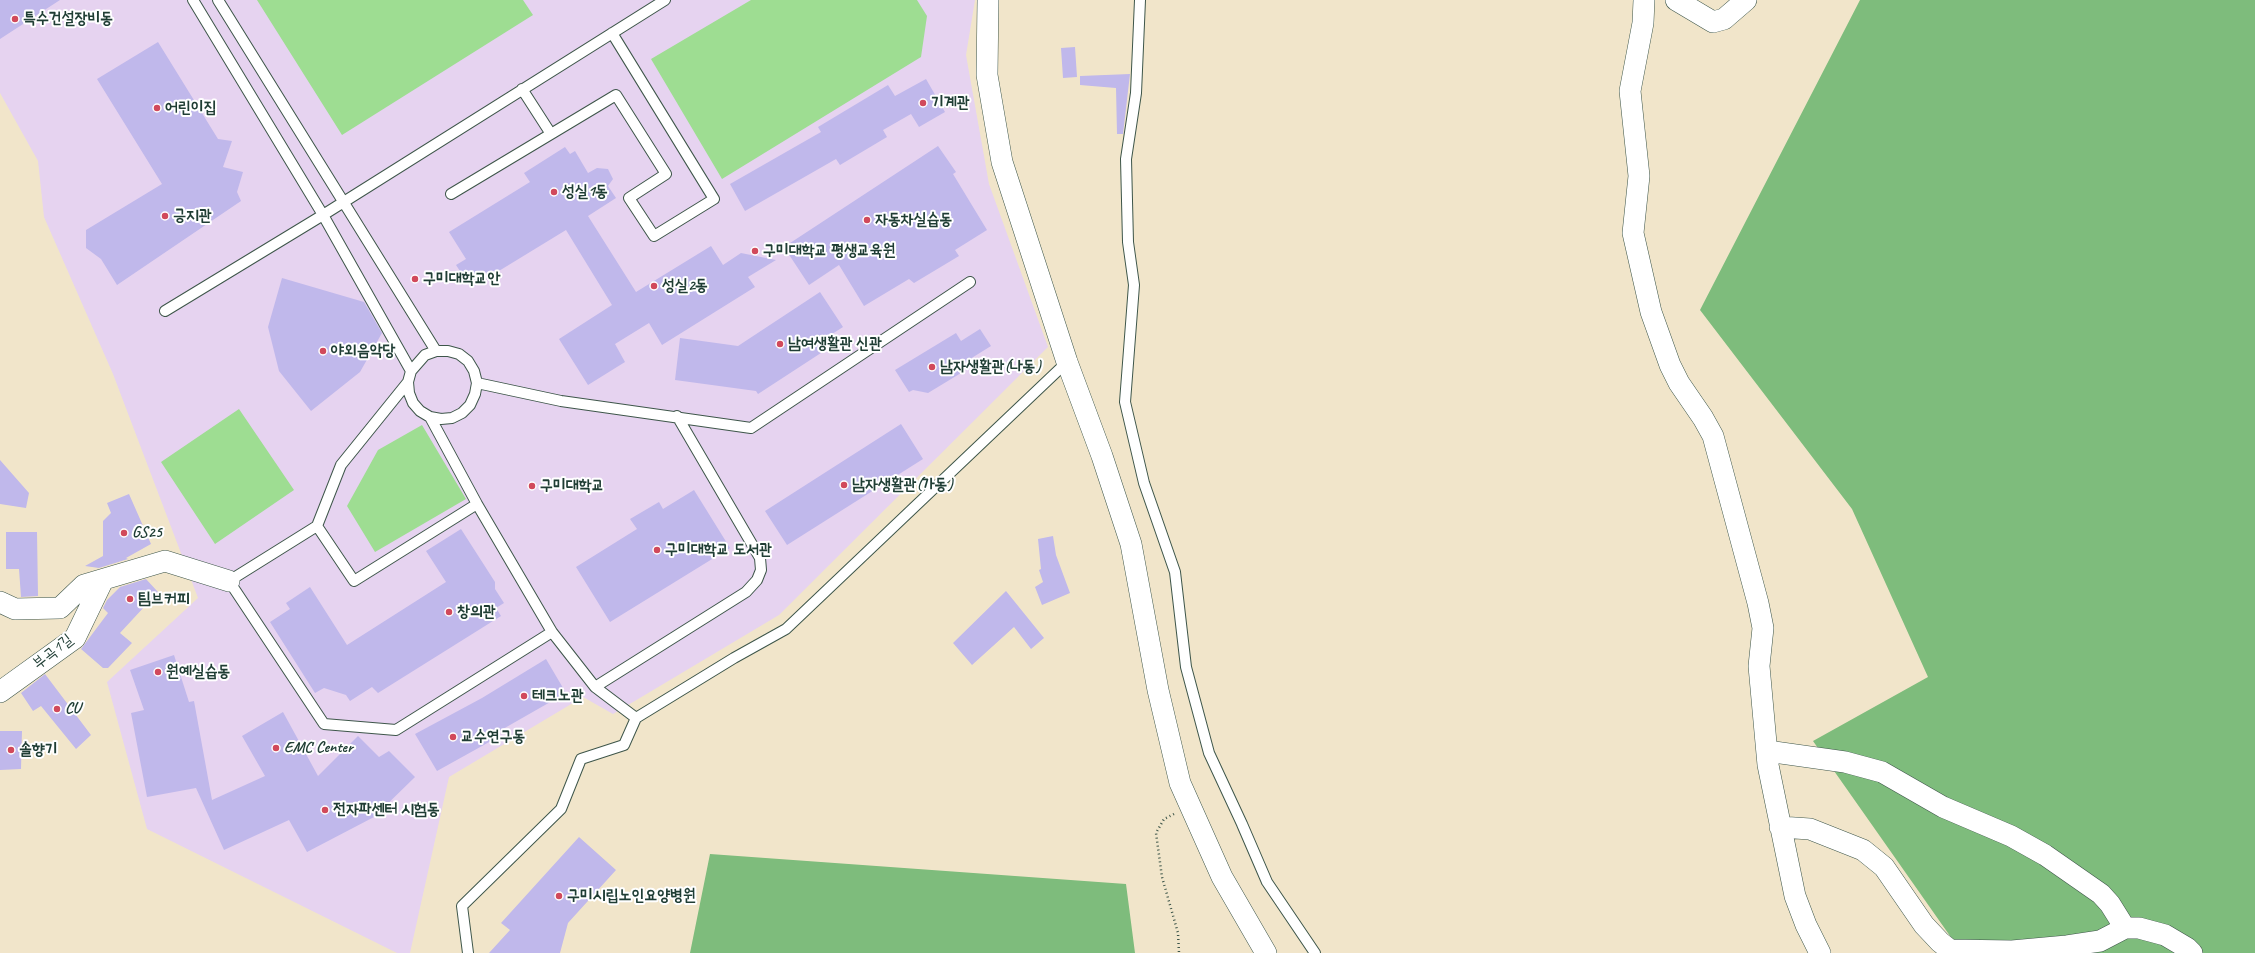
<!DOCTYPE html>
<meta charset="utf-8">
<style>
body{margin:0}
canvas{display:block;background:#f1e5ca}
</style>
<canvas width="2255" height="953"></canvas>
<script>
const g = document.querySelector('canvas').getContext('2d');
g.lineJoin = 'round';
function fillPath(path, color) { g.fillStyle = color; g.fill(path, 'evenodd'); }
const shape = rows => new Path2D(rows.map(r => 'M' + r).join(''));
function strokePath(path, color, width, dash) { g.strokeStyle = color; g.lineWidth = width; g.lineCap = dash ? 'butt' : 'round'; g.setLineDash(dash || []); g.stroke(path); }
function label(font, color, halo, rows, align = 'center') {
  g.font = font + ' Caveat,"Poor Story",sans-serif'; g.lineWidth = 4; g.setLineDash([]); g.textBaseline = 'middle'; g.strokeStyle = halo; g.fillStyle = color; for (const [text, x, y, turn = 0] of rows) {
    g.save(); g.translate(x, y); g.rotate((+turn || 0) * Math.PI / 180); g.textAlign = isNaN(turn) ? turn : align; if (halo) g.strokeText(text, 0, 0); g.fillText(text, 0, 0); g.restore();
  }
}
fillPath(shape([
 [0,0,975,0,966,55,989,184,1048,347,779,615,613,714,583,697,449,777,410,953,397,953,147,829,107,682,198,598,113,374,44,217,38,161,0,93]
]), '#e6d3f0');
fillPath(shape([
 [257,0,523,0,533,15,342,135],
 [751,0,917,0,927,16,921,57,722,179,651,59],
 [239,409,294,490,215,544,161,462],
 [422,425,466,499,375,552,347,506,378,450]
]), '#9edd92');
fillPath(shape([
 [1860,0,2255,0,2255,953,1962,953,1813,741,1928,677,1852,509,1700,310],
 [710,854,1126,884,1135,953,690,953]
]), '#7ebc7c');
fillPath(shape([
 [0,0,60,0,0,39],
 [158,42,218,139,232,141,223,167,243,172,237,192,241,201,117,285,101,259,86,248,86,230,162,184,97,79],
 [1075,47,1077,77,1063,78,1061,48],
 [1130,74,1123,134,1117,134,1116,88,1080,85,1080,76],
 [926,79,945,112,919,127,911,114,883,130,887,137,840,165,836,159,745,211,730,184,821,132,818,127,888,85,895,96],
 [938,146,956,172,953,174,987,230,955,250,959,256,914,283,909,279,864,306,839,265,809,285,784,247],
 [565,147,570,154,575,151,588,173,597,168,608,169,613,179,608,186,616,198,588,216,636,292,711,246,723,265,741,253,776,260,748,277,755,287,662,345,649,323,615,344,625,362,588,385,559,339,612,305,566,230,471,288,456,265,466,259,449,232,530,182,524,173],
 [282,278,364,302,382,333,360,372,311,411,279,371,268,327],
 [820,292,843,327,818,343,824,351,758,394,756,391,675,380,680,338,738,346],
 [980,329,991,346,962,364,966,370,928,393,913,390,909,392,895,370,956,333,961,341],
 [901,424,923,459,787,545,765,511],
 [0,460,29,493,26,508,0,504],
 [694,490,730,548,610,622,576,567,637,529,630,519,659,502,663,509],
 [129,494,151,544,126,558,128,559,99,568,85,566,103,556,103,521,111,513,107,503],
 [461,529,495,582,495,589,504,603,496,608,501,616,378,693,372,687,350,701,346,695,324,688,315,693,270,622,290,609,286,603,310,587,347,645,446,582,426,551],
 [6,532,37,532,38,596,21,597,19,569,6,569],
 [1053,536,1056,555,1070,593,1042,605,1035,587,1043,582,1039,570,1041,569,1038,539],
 [146,579,158,592,120,633,132,643,108,668,103,668,81,649,108,613,103,608,107,600,120,587],
 [1006,591,1044,638,1031,649,1014,627,972,665,953,643],
 [174,655,189,702,194,701,212,800,265,776,242,736,283,712,318,776,358,736,379,757,389,751,415,777,374,817,307,852,289,820,224,850,196,788,147,797,131,713,144,710,130,670],
 [546,659,566,693,489,737,491,741,437,771,415,734,482,698],
 [45,674,91,735,76,749,41,706,33,711,21,693],
 [0,731,22,731,21,769,0,770],
 [579,837,616,870,568,923,560,953,489,953,510,930,501,923]
]), '#c0b8eb');
const lane = shape([
 [193,0,323,215,411,371,408,382,409,393,413,403,420,411,430,417,441,419,452,418,462,413,470,405,475,394,477,383,474,371,468,361,459,354,448,351,436,351,425,355,411,371],
 [218,0,436,351],
 [1140,0,1136,93,1126,159,1128,242,1134,285,1125,402,1144,483,1175,572,1186,667,1209,753,1242,824,1267,882,1315,953],
 [522,89,551,134],
 [451,194,616,95,666,174,629,198,654,236,714,199,612,33],
 [165,311,323,215,665,0],
 [408,382,341,465,317,526,229,581,324,724,396,730,552,632],
 [477,383,561,401,751,428,970,282],
 [430,417,477,504,552,632,595,687,746,592,757,580,761,570,760,558,677,416],
 [317,526,354,581,477,504],
 [636,718,734,658,786,629,1067,362],
 [468,953,462,906,561,809,581,759,624,745,636,718,595,687]
]);
const street = shape([
 [988,0,987,75,1002,162,1067,362,1102,456,1131,544,1158,690,1180,783,1222,877,1266,953],
 [1644,0,1643,23,1630,91,1639,176,1633,233,1651,312,1670,365,1679,383,1703,418,1713,436,1758,603,1763,628,1759,666,1768,765,1795,896,1806,925,1820,953],
 [1676,0,1713,22,1724,19,1746,0],
 [0,602,15,609,60,608,84,585,165,561,229,581],
 [0,692,75,638,103,580],
 [1767,751,1845,762,1882,772,1943,807,2011,836,2045,855,2101,894,2110,904,2125,928],
 [1780,827,1810,829,1863,850,1884,867,1924,925,1940,942,1950,950,2012,951,2067,946,2100,941,2125,928,2139,928,2165,935,2187,948,2192,953]
]);
strokePath(lane, '#3e564a', 12);
strokePath(street, '#3e564a', 22);
strokePath(shape([
 [1174,814,1164,819,1156,833,1162,877,1178,933,1179,953]
]), '#3e564a', 2.5, [1, 3]);
strokePath(lane, '#fff', 10);
strokePath(street, '#fff', 21);
for (const [x, y, r, color] of [
 [15,19,4,"#d1495b"],
 [923,103,4,"#d1495b"],
 [157,108,4,"#d1495b"],
 [554,192,4,"#d1495b"],
 [165,216,4,"#d1495b"],
 [867,220,4,"#d1495b"],
 [755,251,4,"#d1495b"],
 [415,279,4,"#d1495b"],
 [654,286,4,"#d1495b"],
 [780,344,4,"#d1495b"],
 [323,351,4,"#d1495b"],
 [932,367,4,"#d1495b"],
 [844,485,4,"#d1495b"],
 [532,486,4,"#d1495b"],
 [124,533,4,"#d1495b"],
 [657,550,4,"#d1495b"],
 [130,599,4,"#d1495b"],
 [449,612,4,"#d1495b"],
 [158,672,4,"#d1495b"],
 [524,696,4,"#d1495b"],
 [57,709,4,"#d1495b"],
 [453,737,4,"#d1495b"],
 [276,748,4,"#d1495b"],
 [11,750,4,"#d1495b"],
 [325,810,4,"#d1495b"],
 [559,896,4,"#d1495b"]
]) { const dot = new Path2D(); dot.arc(x, y, r, 0, 2 * Math.PI); g.fillStyle = color; g.fill(dot); strokePath(dot, '#fff', 1.5); }
label('bold 16px', '#1f3d34', '#fff', [
 ["특수건설장비동",23,19],
 ["기계관",931,103],
 ["어린이집",165,108],
 ["성실1동",562,192],
 ["긍지관",173,216],
 ["자동차실습동",875,220],
 ["구미대학교 평생교육원",763,251],
 ["구미대학교안",423,279],
 ["성실2동",662,286],
 ["남여생활관 신관",788,344],
 ["야외음악당",331,351],
 ["남자생활관(나동)",940,367],
 ["남자생활관(가동)",852,485],
 ["구미대학교",540,486],
 ["GS25",132,533],
 ["구미대학교 도서관",665,550],
 ["팀브커피",138,599],
 ["창의관",457,612],
 ["원예실습동",166,672],
 ["테크노관",532,696],
 ["CU",65,709],
 ["교수연구동",461,737],
 ["EMC Center",284,748],
 ["솔향기",19,750],
 ["전자파센터 시험동",333,810],
 ["구미시립노인요양병원",567,896]
], 'left');
label('16px', '#1f3d34', '#fff', [
 ["부곡1길",53,652,-38]
]);
</script>
